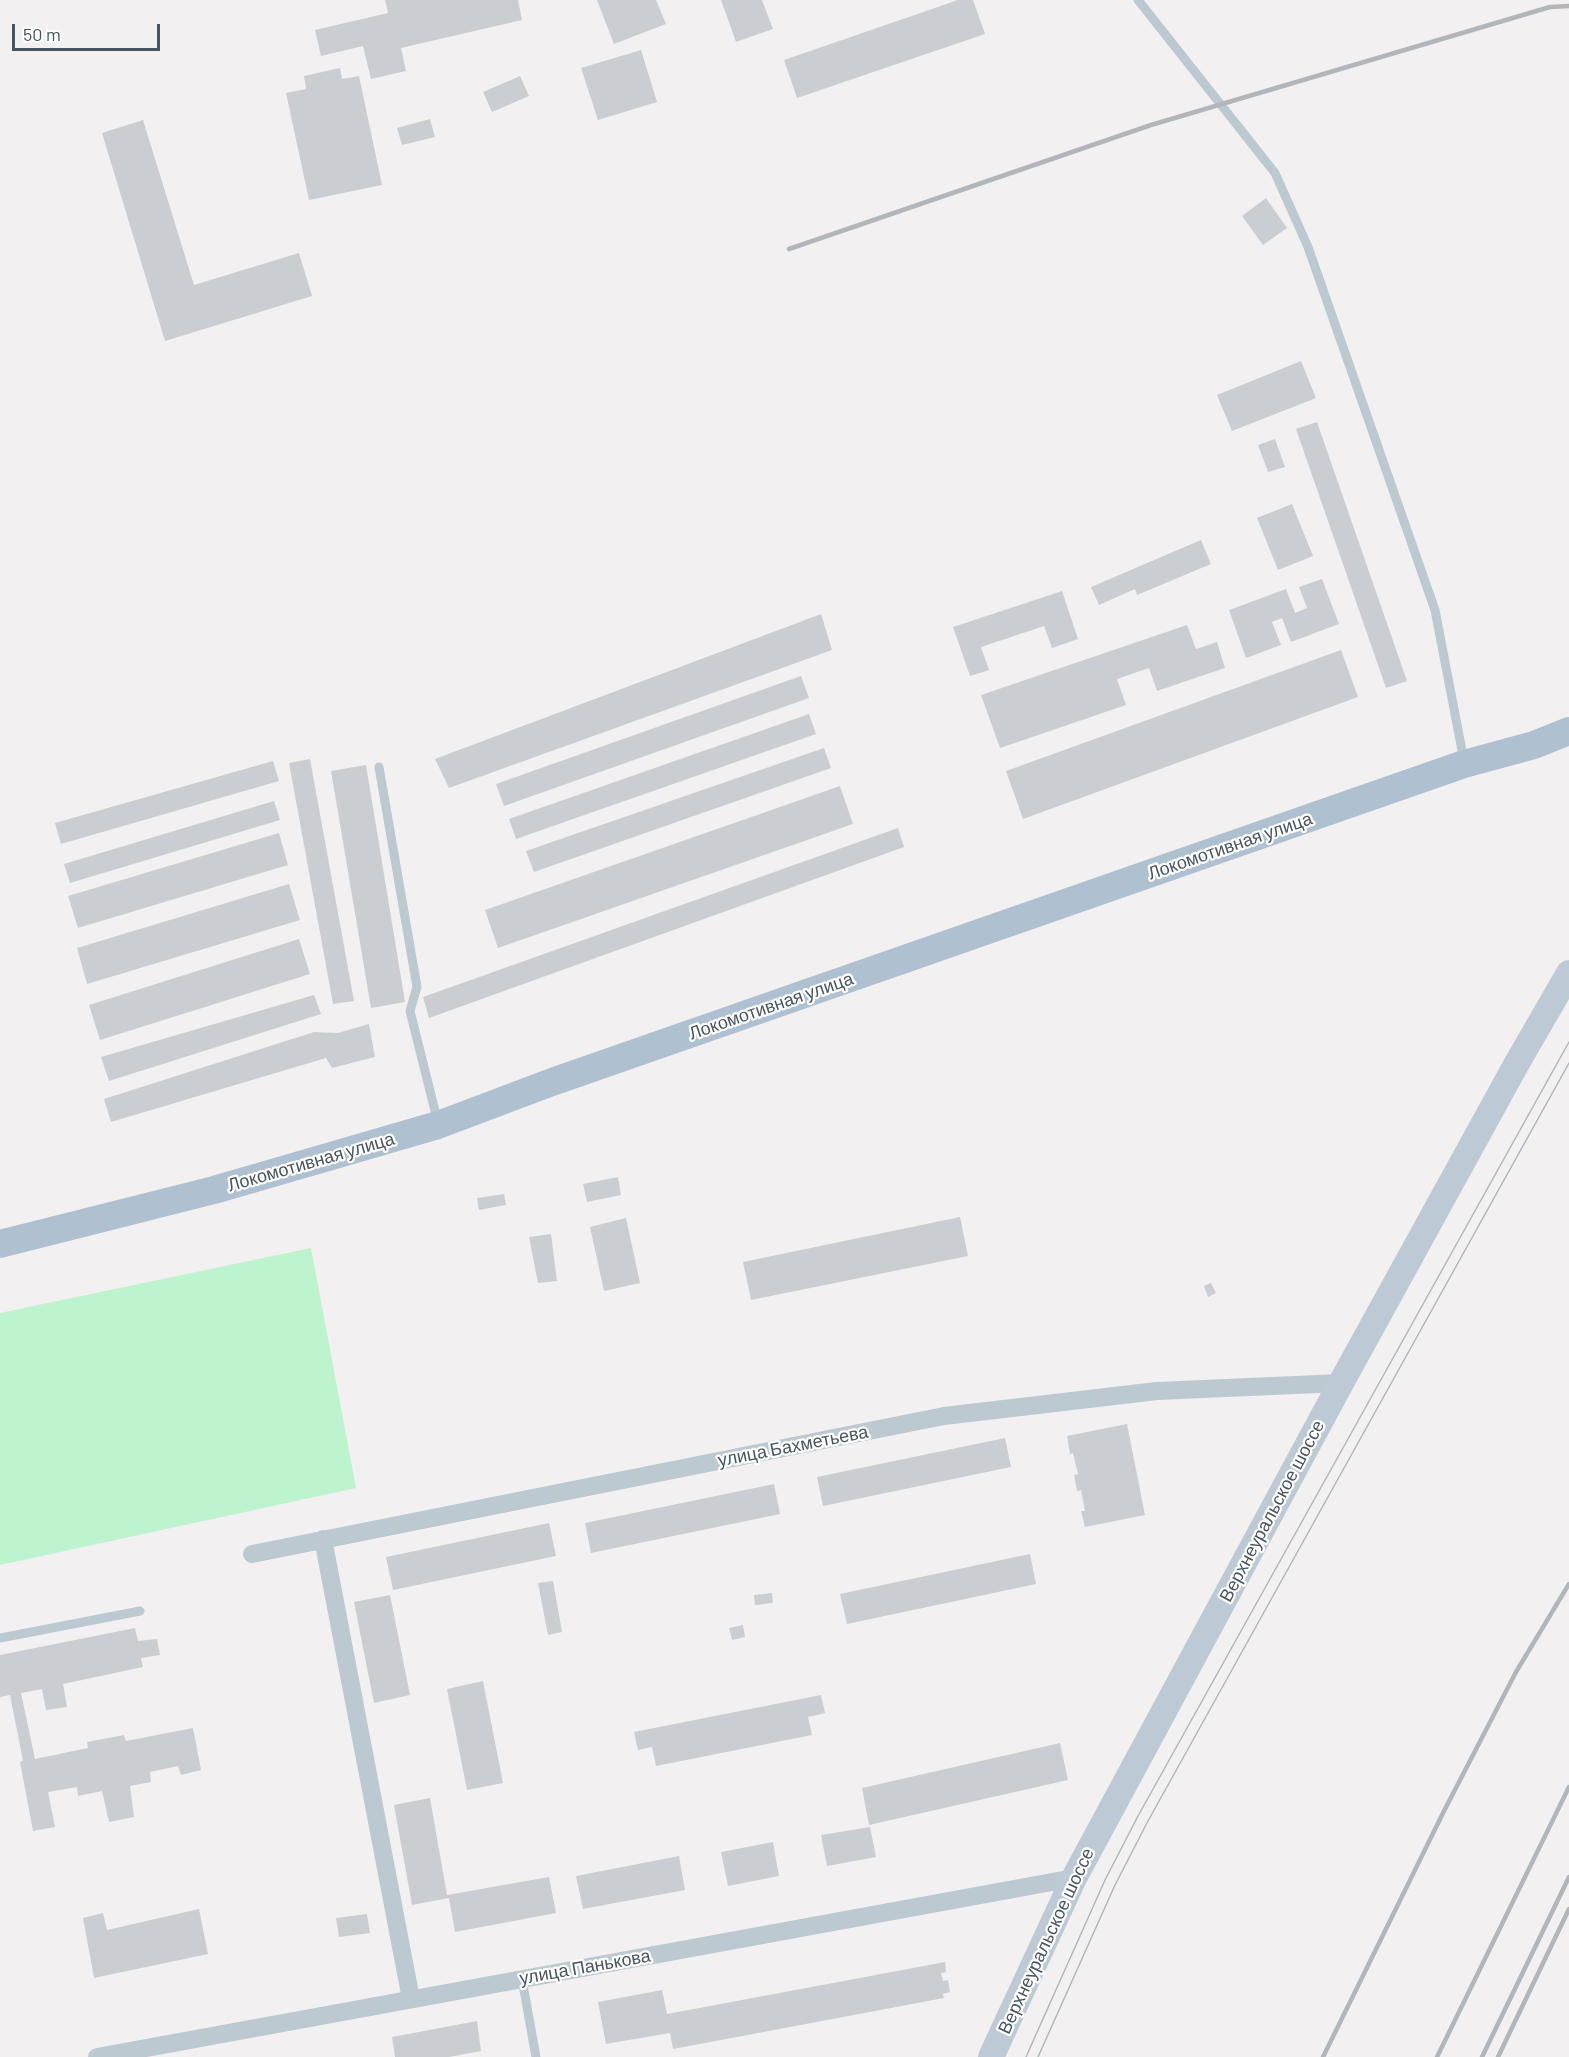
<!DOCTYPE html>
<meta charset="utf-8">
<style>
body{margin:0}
#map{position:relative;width:1569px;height:2057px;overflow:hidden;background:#f3f0f1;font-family:Barlow,sans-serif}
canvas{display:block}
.scale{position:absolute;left:12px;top:24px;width:148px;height:27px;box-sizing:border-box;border:3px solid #475560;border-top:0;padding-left:8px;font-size:18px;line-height:21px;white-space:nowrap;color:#475560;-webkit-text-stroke:4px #fff;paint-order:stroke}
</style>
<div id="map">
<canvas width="1569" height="2057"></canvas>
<div class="scale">50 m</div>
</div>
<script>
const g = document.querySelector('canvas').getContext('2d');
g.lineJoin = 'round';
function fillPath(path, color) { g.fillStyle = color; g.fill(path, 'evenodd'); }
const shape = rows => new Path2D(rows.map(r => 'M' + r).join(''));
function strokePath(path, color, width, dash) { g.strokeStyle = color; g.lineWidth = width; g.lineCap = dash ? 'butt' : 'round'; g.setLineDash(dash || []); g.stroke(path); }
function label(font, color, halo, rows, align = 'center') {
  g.font = font + ' Barlow,sans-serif'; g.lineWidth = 4.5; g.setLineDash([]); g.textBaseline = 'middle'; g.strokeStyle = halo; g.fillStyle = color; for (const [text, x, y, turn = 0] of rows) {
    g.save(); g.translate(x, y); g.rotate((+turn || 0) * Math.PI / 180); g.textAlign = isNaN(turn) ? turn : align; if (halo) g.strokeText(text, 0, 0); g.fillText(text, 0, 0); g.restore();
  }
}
fillPath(shape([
 [311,1248,356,1488,0,1565,0,1313]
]), '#bdf3cf');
fillPath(shape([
 [385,0,518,0,522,20,401,48,406,71,371,79,363,46,321,56,315,30,388,13],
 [597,0,656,0,666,24,614,44],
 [721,0,762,0,773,29,736,42],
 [958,0,973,0,985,34,797,98,784,60],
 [641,50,657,102,598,120,581,68],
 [340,68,342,79,359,76,382,185,309,200,286,93,306,89,304,76],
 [520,76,529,96,492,112,483,92],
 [430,119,435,137,402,145,397,128],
 [143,120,194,285,299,253,312,296,165,341,102,133],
 [1266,198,1287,228,1263,245,1242,216],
 [1301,361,1316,398,1232,431,1217,395],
 [1317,422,1407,681,1386,688,1296,429],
 [1275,439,1285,467,1268,472,1258,445],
 [1292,504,1313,556,1278,570,1257,518],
 [1201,540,1211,564,1137,595,1135,589,1099,605,1091,587],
 [1322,579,1339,624,1291,642,1282,618,1272,622,1281,645,1246,658,1229,610,1286,589,1295,613,1307,608,1299,587],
 [1062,591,1078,639,1052,648,1044,626,981,647,989,670,970,676,953,627],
 [821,614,832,650,449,788,435,759],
 [1187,625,1196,649,1217,642,1225,668,1157,691,1149,668,1117,679,1126,705,1000,748,981,695],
 [1341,650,1358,697,1023,819,1006,771],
 [801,676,809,698,504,806,496,784],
 [809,714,816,734,516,839,509,819],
 [824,748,831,768,534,872,526,851],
 [310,759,354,1001,333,1004,289,763],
 [273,761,279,781,61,844,55,823],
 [366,765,405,1002,371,1008,331,771],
 [840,786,853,824,498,948,485,910],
 [274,801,280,820,70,883,64,864],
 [898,828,904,847,429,1018,423,997],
 [279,833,288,865,78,928,68,896],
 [289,884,300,920,87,984,77,948],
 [299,939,310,974,100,1040,89,1005],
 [314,995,321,1014,109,1081,101,1057],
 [369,1024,375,1057,332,1068,326,1058,111,1122,104,1099,314,1032,338,1033],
 [618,1177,621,1195,587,1202,583,1184],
 [504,1194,506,1205,479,1210,477,1198],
 [960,1217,968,1256,751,1300,743,1262],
 [626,1218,640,1283,604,1291,590,1227],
 [551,1234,557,1281,538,1283,529,1237],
 [1211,1283,1216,1293,1208,1297,1204,1286],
 [1127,1424,1145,1515,1085,1527,1081,1511,1085,1511,1081,1490,1077,1491,1074,1475,1078,1474,1073,1453,1070,1454,1067,1436],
 [1005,1438,1011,1467,823,1506,817,1477],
 [774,1484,780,1514,591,1553,585,1523],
 [549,1523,556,1556,393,1590,386,1557],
 [1030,1554,1036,1584,847,1624,840,1594],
 [553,1581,562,1632,548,1635,538,1583],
 [772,1593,773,1603,755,1605,754,1595],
 [390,1595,410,1695,374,1703,354,1602],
 [743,1625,745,1637,732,1640,729,1628],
 [135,1628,138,1641,157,1639,160,1655,141,1658,143,1667,63,1684,67,1707,46,1710,42,1689,21,1693,35,1759,88,1748,87,1742,124,1735,126,1741,193,1728,201,1770,181,1775,178,1766,150,1772,151,1782,130,1786,134,1817,109,1822,102,1791,78,1796,77,1787,48,1792,55,1827,33,1831,20,1762,23,1761,10,1695,0,1697,0,1655],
 [483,1681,503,1783,467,1790,447,1689],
 [821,1695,825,1713,808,1717,812,1735,656,1766,652,1747,638,1750,634,1732],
 [1060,1743,1068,1780,869,1825,862,1788],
 [430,1798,447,1895,549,1877,556,1913,455,1932,449,1898,412,1905,394,1805],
 [870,1827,876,1857,827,1866,821,1835],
 [773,1842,779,1876,728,1886,721,1852],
 [679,1856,685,1890,583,1909,576,1876],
 [199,1909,208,1954,94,1978,83,1918,103,1913,107,1930],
 [367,1914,370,1933,339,1937,336,1918],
 [945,1962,946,1972,941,1973,943,1981,948,1980,950,1992,943,1994,944,1998,673,2049,670,2033,606,2044,598,2002,662,1990,667,2014],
 [477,2021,481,2051,449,2057,395,2057,392,2037]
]), '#caced3');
strokePath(shape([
 [1138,0,1275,173,1308,247,1435,610,1464,761],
 [379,767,417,987,410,1011,438,1123],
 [0,1638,140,1611],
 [522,1979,536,2057]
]), '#bdc9d1', 9);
strokePath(shape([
 [323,1539,411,1999],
 [252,1554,944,1416,1157,1391,1341,1383],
 [97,2057,1074,1878]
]), '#bdc9d1', 18);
strokePath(shape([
 [991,2057,1074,1878,1341,1383,1517,1063,1569,973]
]), '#bdcad5', 26);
strokePath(shape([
 [0,1244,214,1190,438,1125,552,1082,1464,764,1534,745,1569,731]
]), '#afc1d1', 28);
strokePath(shape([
 [1026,2057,1105,1880,1138,1816,1569,1042],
 [1038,2057,1115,1885,1148,1821,1569,1063]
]), '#b2b6bb', 1.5);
strokePath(shape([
 [789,249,1151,125,1550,7,1569,6],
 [1323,2057,1444,1811,1516,1672,1569,1584],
 [1437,2057,1569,1787],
 [1482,2057,1569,1877],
 [1498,2057,1569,1909]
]), '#b2b6bb', 4.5);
label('18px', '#475560', '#fff', [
 ["Локомотивная улица",1230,846,-19],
 ["Локомотивная улица",771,1006,-19],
 ["Локомотивная улица",311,1162,-16],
 ["улица Бахметьева",793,1446,-11],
 ["Верхнеуральское шоссе",1272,1511,-62],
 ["Верхнеуральское шоссе",1046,1941,-65],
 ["улица Панькова",585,1967,-10]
]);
</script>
